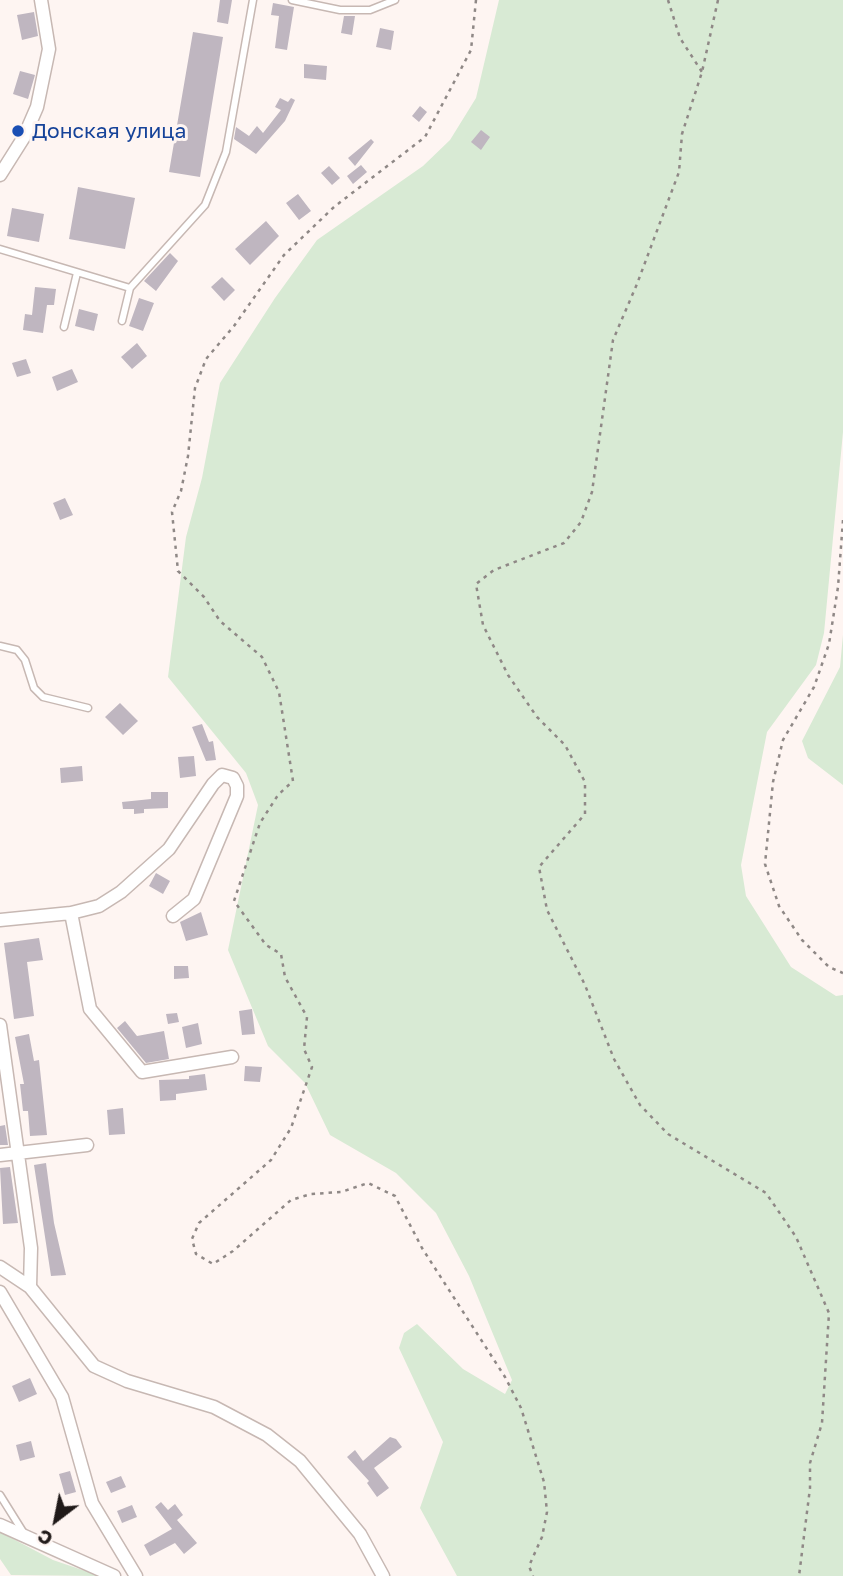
<!DOCTYPE html>
<meta charset="utf-8">
<style>
body{margin:0}
#map{position:relative;width:843px;height:1576px;overflow:hidden;background:#fef5f2;font-family:"Golos Text",sans-serif}
canvas{display:block}
.north{position:absolute;left:21px;top:1485px;width:70px;height:70px;-webkit-text-stroke:5px #fef5f2;paint-order:stroke;rotate:212deg;font-size:19px;font-weight:700;line-height:28px;text-align:center;color:#201a19}
.north::after{content:'';display:block;margin:auto;width:24px;height:32px;background:#201a19;clip-path:polygon(50% 0,100% 100%,50% 72%,0 100%)}
</style>
<div id="map">
<canvas width="843" height="1576"></canvas>
<div class="north">С</div>
</div>
<script>
const g = document.querySelector('canvas').getContext('2d');
g.lineJoin = 'round';
function fillPath(path, color) { g.fillStyle = color; g.fill(path, 'evenodd'); }
const shape = rows => new Path2D(rows.map(r => 'M' + r).join(''));
function strokePath(path, color, width, dash) { g.strokeStyle = color; g.lineWidth = width; g.lineCap = dash ? 'butt' : 'round'; g.setLineDash(dash || []); g.stroke(path); }
function label(font, color, halo, rows, align = 'center') {
  g.font = font + ' "Golos Text",sans-serif'; g.lineWidth = 6; g.setLineDash([]); g.textBaseline = 'middle'; g.strokeStyle = halo; g.fillStyle = color; for (const [text, x, y, turn = 0] of rows) {
    g.save(); g.translate(x, y); g.rotate((+turn || 0) * Math.PI / 180); g.textAlign = isNaN(turn) ? turn : align; if (halo) g.strokeText(text, 0, 0); g.fillText(text, 0, 0); g.restore();
  }
}
fillPath(shape([
 [499,0,843,0,843,432,824,633,816,665,767,732,741,865,746,896,791,967,836,996,843,995,843,1576,457,1576,420,1508,443,1442,399,1348,404,1333,417,1324,463,1369,505,1394,512,1380,469,1276,436,1213,396,1173,330,1135,305,1083,268,1046,228,950,258,805,246,773,168,677,186,537,202,478,220,383,275,298,317,240,423,166,450,140,476,98],
 [843,635,843,785,808,758,802,741,840,667],
 [0,1532,53,1560,100,1576,11,1575,0,1559]
]), '#d8ead4');
fillPath(shape([
 [220,0,232,0,228,24,217,22],
 [273,3,294,7,287,50,275,48,279,16,271,15],
 [34,12,38,36,22,40,17,15],
 [344,16,355,16,352,35,341,33],
 [380,28,394,31,391,50,376,47],
 [193,32,223,37,200,177,169,172],
 [304,64,327,66,326,80,304,78],
 [20,71,35,75,28,99,13,94],
 [280,98,288,102,291,98,295,100,285,121,256,154,234,139,236,127,249,136,257,126,263,133,281,110,275,107],
 [420,106,427,112,419,122,412,116],
 [481,130,490,137,481,150,471,142],
 [371,139,374,142,355,166,348,158],
 [361,165,367,172,353,184,347,176],
 [329,166,340,178,332,185,321,173],
 [78,187,135,198,125,249,69,239],
 [298,194,311,211,299,220,286,203],
 [12,208,44,214,39,242,7,236],
 [266,221,279,236,250,265,235,249],
 [170,253,178,261,156,291,144,281],
 [222,277,235,290,224,301,211,287],
 [35,287,56,289,54,305,47,305,43,333,23,330,25,314,32,315],
 [139,298,154,303,143,331,129,326],
 [79,309,98,314,94,331,75,326],
 [137,343,147,356,132,369,121,357],
 [26,359,31,373,17,377,12,363],
 [72,369,78,382,57,391,52,377],
 [65,498,73,515,60,520,53,503],
 [120,703,138,721,123,735,105,717],
 [202,724,209,742,213,741,216,760,206,761,192,727],
 [194,756,196,776,180,778,178,757],
 [82,766,83,781,61,783,60,768],
 [151,792,168,792,168,808,144,809,144,813,134,814,134,809,123,809,122,802,151,799],
 [156,873,170,881,163,894,149,886],
 [201,912,208,935,186,941,180,922],
 [39,938,43,960,27,962,34,1016,14,1019,4,943],
 [174,966,188,966,189,978,174,979],
 [252,1009,255,1034,242,1035,239,1011],
 [177,1013,179,1022,168,1024,166,1014],
 [125,1021,137,1036,164,1031,169,1059,146,1063,117,1028],
 [198,1023,202,1044,186,1048,182,1027],
 [29,1034,34,1061,39,1060,47,1135,30,1136,28,1111,23,1111,20,1084,24,1084,15,1037],
 [245,1066,262,1067,260,1082,244,1081],
 [205,1074,207,1090,176,1094,176,1100,160,1101,159,1080,189,1079,189,1076],
 [123,1108,125,1134,109,1135,107,1110],
 [5,1125,8,1145,0,1145,0,1126],
 [46,1163,54,1223,66,1275,51,1276,34,1165],
 [10,1167,18,1223,3,1224,0,1168],
 [30,1378,37,1394,19,1402,12,1386],
 [390,1437,396,1439,402,1447,374,1468,389,1488,377,1497,367,1483,369,1481,347,1457,355,1450,363,1461],
 [31,1441,35,1457,20,1461,16,1445],
 [70,1471,76,1492,65,1495,59,1474],
 [121,1476,126,1487,111,1493,106,1482],
 [161,1502,168,1510,175,1504,183,1515,177,1520,197,1543,184,1554,175,1543,150,1556,144,1545,172,1529,155,1507],
 [132,1505,137,1517,122,1523,117,1511]
]), '#bfb6c0');
const service = shape([
 [292,0,340,10,370,10,395,0],
 [0,249,130,288],
 [122,321,130,288,205,205,226,152,253,0],
 [64,327,77,273],
 [0,646,17,650,25,660,34,688,43,697,88,708],
 [0,1495,25,1535]
]);
const minor = shape([
 [0,175,24,137,37,107,49,49,41,0],
 [71,913,90,1009,142,1072,232,1057],
 [0,920,71,913,99,906,121,892,169,849,213,784,222,775,233,778,237,786,237,796,194,899,173,916],
 [0,1025,31,1248,30,1287],
 [0,1155,87,1145],
 [0,1267,30,1287,94,1366,127,1381,214,1407,267,1435,300,1461,360,1534,383,1576],
 [0,1292,62,1397,92,1503,136,1576],
 [0,1525,114,1576]
]);
strokePath(service, '#c7b8b3', 9);
strokePath(minor, '#c7b8b3', 15);
strokePath(shape([
 [476,0,471,50,425,137,334,207,284,255,234,326,206,359,195,388,188,456,181,491,172,512,178,571,204,597,220,621,262,657,279,692,293,781,278,795,260,823,234,901,266,945,281,954,285,977,307,1017,304,1049,312,1067,291,1128,271,1160,199,1223,192,1239,196,1254,213,1264,233,1251,291,1200,311,1194,341,1192,368,1183,395,1196,422,1248,505,1377,521,1408,544,1482,547,1512,542,1537,529,1566,533,1576],
 [668,0,680,38,702,72],
 [718,0,702,72,682,134,679,172,637,284,613,340,592,492,581,522,564,543,494,570,476,584,483,625,508,675,537,717,565,745,585,782,585,814,539,867,547,910,585,985,614,1059,640,1105,668,1134,766,1193,796,1237,829,1313,822,1423,810,1463,810,1488,799,1576],
 [843,520,838,587,829,644,814,687,783,740,773,782,765,864,779,906,802,940,829,967,843,973]
]), '#8f8886', 2.5, [3.5, 5]);
strokePath(service, '#fff', 6);
strokePath(minor, '#fff', 12);
for (const [x, y, r, color] of [
 [18,131,7,"#1a4fb4"]
]) { const dot = new Path2D(); dot.arc(x, y, r, 0, 2 * Math.PI); g.fillStyle = color; g.fill(dot); strokePath(dot, '#fef5f2', 2.5); }
label('21px', '#164399', '#fef5f2', [
 ["Донская улица",32,131]
], 'left');
</script>
